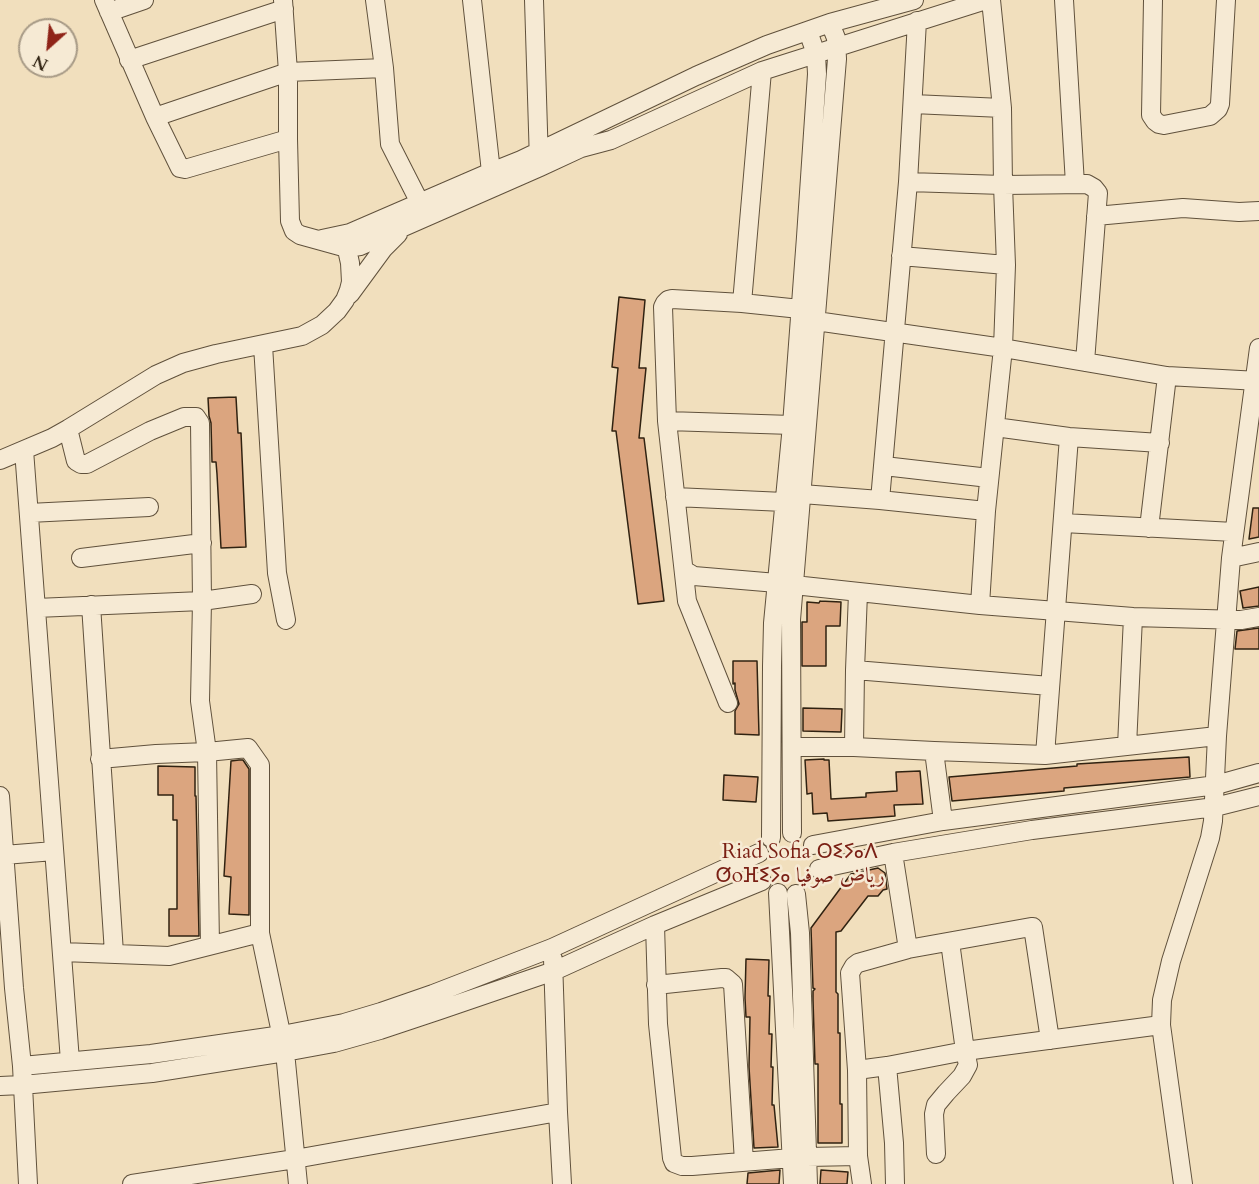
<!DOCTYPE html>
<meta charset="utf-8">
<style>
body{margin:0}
#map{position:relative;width:1259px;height:1184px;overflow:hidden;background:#f1dfbd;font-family:Cardo,serif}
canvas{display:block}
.north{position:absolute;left:18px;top:18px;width:60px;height:60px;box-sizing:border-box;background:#f6ead4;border:2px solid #a79a86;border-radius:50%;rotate:207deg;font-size:16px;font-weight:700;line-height:24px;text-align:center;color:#302211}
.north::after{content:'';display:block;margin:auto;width:21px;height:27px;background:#8f2418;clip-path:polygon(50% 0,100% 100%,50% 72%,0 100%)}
</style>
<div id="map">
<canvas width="1259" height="1184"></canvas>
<div class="north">N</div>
</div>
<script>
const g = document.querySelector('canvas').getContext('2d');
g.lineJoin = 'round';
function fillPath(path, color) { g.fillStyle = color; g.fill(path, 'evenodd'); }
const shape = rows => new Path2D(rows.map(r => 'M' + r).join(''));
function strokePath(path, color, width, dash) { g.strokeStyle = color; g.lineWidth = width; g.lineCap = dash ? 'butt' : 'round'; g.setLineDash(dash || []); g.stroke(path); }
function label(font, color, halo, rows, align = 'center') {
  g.font = font + ' Cardo,Amiri,"Noto Sans Tifinagh",serif'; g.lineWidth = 5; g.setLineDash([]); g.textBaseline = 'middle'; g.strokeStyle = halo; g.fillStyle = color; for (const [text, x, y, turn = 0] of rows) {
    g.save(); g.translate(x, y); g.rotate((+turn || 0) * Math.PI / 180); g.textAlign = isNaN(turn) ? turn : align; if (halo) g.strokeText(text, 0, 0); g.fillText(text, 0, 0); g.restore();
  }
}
const building = shape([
 [619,297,645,300,639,368,646,368,639,438,644,438,664,601,638,604,616,431,612,431,618,368,612,367,619,297],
 [236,397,238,433,241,433,246,547,221,548,217,474,216,462,212,462,211,423,209,416,208,398,236,397],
 [1253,508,1259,508,1259,537,1249,539,1253,508],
 [1259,587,1259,606,1243,608,1240,591,1259,587],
 [820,601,841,602,840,626,826,626,826,666,802,666,802,622,807,622,807,602,819,603,820,601],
 [1259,628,1259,649,1235,649,1237,631,1259,628],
 [733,661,757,661,759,735,735,734,735,711,739,704,735,690,735,683,733,684,733,661],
 [803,708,842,709,841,732,803,731,803,708],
 [1189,757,1190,777,1064,788,1064,791,952,801,949,777,1077,766,1077,764,1189,757],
 [824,759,824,760,829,760,831,799,866,797,866,793,897,791,896,772,920,771,923,804,894,805,895,816,828,821,827,813,813,814,812,793,807,794,805,760,824,759],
 [239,760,243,760,249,769,249,915,229,914,231,877,224,876,231,761,239,760],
 [158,766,195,767,195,796,196,796,199,936,169,936,169,909,177,909,177,820,173,820,173,795,158,795,158,766],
 [724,775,758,777,756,802,723,800,724,775],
 [878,868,885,873,887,889,883,890,878,896,868,896,841,931,836,932,836,992,838,994,838,1033,840,1033,840,1104,842,1104,842,1143,818,1143,818,1064,815,1064,813,1000,813,991,815,989,813,988,811,928,851,874,878,868],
 [746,959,769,960,768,996,770,996,769,1034,772,1034,771,1067,773,1067,772,1105,774,1105,778,1147,754,1148,749,1067,750,1017,746,1017,745,998,746,959],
 [780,1170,779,1184,747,1184,748,1173,780,1170],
 [821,1170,848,1172,847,1184,820,1184,821,1170]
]);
fillPath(building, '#dba57f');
strokePath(building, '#302211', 1.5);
const minor = shape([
 [104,0,155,117,180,168,185,169,288,139],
 [283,0,288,72,288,139,290,221,294,231,300,235,347,248,360,246,540,167,581,148,611,140,762,71,986,0],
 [375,0,384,68,390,144,420,203],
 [472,0,491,172],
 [534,0,539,162],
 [1064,0,1075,184],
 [1153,0,1151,115,1155,121,1159,124,1164,125,1210,116,1218,109,1220,104,1226,0],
 [109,12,144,0],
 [129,60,284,9],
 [913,104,1002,108],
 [155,117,288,72,384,68],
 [908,182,1003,185,1087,184,1094,188,1098,193,1085,362],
 [1096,216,1183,208,1239,212,1259,211],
 [322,239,350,233,491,172,521,160,696,76,767,45,830,23,914,0],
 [901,256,1006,265],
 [350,294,383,249,398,234],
 [742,303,762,71],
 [816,321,1003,348,1167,376,1259,381],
 [263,345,277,573,286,620],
 [667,421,792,425],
 [995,427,1069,437,1160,443],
 [68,429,76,461,81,464,87,464,150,431,184,417,196,417,200,423,202,601,252,594],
 [24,450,70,1061],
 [0,460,52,438,68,429,156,375,183,363,216,354,302,336,322,325,337,311,345,300,349,290,351,282,350,263,344,236],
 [884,466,989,478],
 [802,494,880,500,986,511],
 [675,497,784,502],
 [880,500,908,182,917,21],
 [29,513,149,507],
 [1063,523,1234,532],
 [1149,528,1167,376],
 [81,558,202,543],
 [1231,558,1259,552],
 [684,570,694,576,777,583],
 [794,585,980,605,1133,617,1241,620,1259,617],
 [91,605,114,953],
 [980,605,986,511,1003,348,1006,265,1003,185,1002,108,991,0],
 [36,608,202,601,200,701,207,752,210,945],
 [855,670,1050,686],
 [728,703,687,601,667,421,663,307,665,303,668,300,672,299,742,303,800,309],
 [1127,746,1133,617],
 [792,747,854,747,934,751,1045,755,1217,736],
 [854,747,855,670,858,593],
 [934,751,943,821],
 [1045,755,1069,437],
 [100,759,156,754,207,752,248,748,260,765,260,933,285,1052,298,1184],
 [0,796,14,988,22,1066,28,1184],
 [792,833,791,620,837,59,836,38,830,23],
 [771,838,772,666,773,623,792,425,806,237,817,74,816,54,808,31],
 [813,845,943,821,1216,785,1259,773],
 [893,853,908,949],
 [4,855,54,851],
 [819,869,893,853,1032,830,1215,807,1259,796],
 [778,893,793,1184],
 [796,894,800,933,808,1184],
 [655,925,658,1024,672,1158,674,1163,682,1166,692,1166,792,1158],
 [62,952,169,956,260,933],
 [553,959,558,1112,562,1184],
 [656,985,722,978,726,978,733,984,744,1162],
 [22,1066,151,1054,282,1035,344,1023,381,1012,433,994,552,948,759,853],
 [887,1066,894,1143,895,1184],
 [857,1070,887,1066,965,1051,1161,1025],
 [0,1086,22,1085,152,1073,285,1052,334,1043,380,1030,440,1010,554,971,655,925,762,881],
 [936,1154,934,1114,936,1105,946,1093,962,1076,968,1065,965,1051,950,942],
 [807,1157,858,1156],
 [132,1184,295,1159,558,1112],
 [862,1184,858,1156,857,1070,850,973,854,966,858,963,908,949,1031,927,1033,927,1050,1040],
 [1183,1184,1161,1025,1162,1000,1171,961,1210,838,1213,821,1217,736,1231,558,1259,348]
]);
strokePath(minor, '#60513c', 20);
strokePath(minor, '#f6ead4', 18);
label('21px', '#7a1f14', '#f6ead4', [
 ["Riad Sofia ⵔⵉⵢⴰⴷ",800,853],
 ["ⵚoⴼⵉⵢⴰ رياض صوفيا",800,877]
]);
</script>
